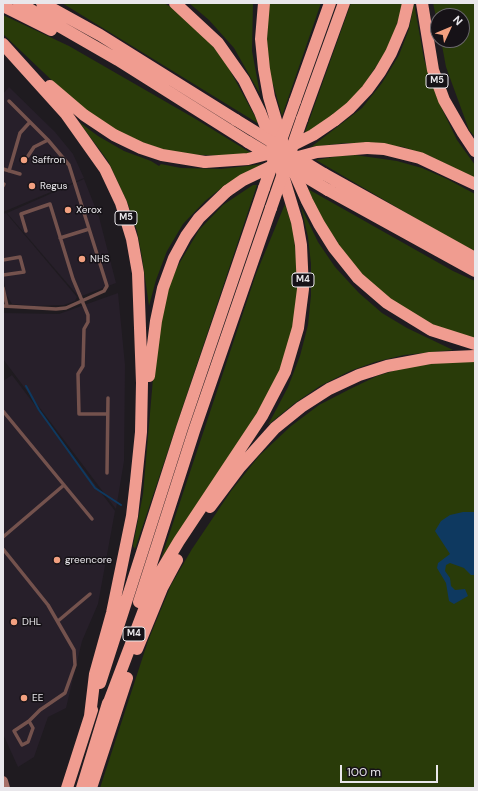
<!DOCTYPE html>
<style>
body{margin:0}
#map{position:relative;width:478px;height:791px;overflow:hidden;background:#1f1b20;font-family:"DM Sans",sans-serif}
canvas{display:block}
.frame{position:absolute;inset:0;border:4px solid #e9e7eb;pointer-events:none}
.north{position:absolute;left:430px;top:8px;width:40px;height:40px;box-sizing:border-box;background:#161217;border:1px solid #6a676c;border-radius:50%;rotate:46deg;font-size:11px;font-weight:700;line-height:16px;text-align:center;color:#e9e7eb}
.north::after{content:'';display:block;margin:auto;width:14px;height:18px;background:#f2a080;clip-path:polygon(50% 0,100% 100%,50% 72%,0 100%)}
.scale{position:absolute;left:340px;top:765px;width:98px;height:18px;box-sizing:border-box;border:2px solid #e9e7eb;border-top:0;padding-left:5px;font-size:12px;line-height:14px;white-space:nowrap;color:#e9e7eb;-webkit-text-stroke:3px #161217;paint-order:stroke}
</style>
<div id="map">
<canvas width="478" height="791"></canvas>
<div class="frame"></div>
<div class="north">N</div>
<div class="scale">100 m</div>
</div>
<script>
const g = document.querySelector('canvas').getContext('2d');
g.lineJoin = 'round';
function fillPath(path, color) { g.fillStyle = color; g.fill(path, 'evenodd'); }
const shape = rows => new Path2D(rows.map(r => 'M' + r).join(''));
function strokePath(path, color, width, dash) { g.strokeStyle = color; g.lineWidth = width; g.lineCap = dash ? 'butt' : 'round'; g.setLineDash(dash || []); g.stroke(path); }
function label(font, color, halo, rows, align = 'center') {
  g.font = font + ' "DM Sans",sans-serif'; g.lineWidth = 3; g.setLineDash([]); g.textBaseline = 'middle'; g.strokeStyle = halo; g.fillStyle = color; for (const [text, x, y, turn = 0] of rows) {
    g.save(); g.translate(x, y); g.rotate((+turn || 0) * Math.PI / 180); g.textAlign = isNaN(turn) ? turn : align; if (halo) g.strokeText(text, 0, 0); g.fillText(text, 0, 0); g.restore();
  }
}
fillPath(shape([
 [9,87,55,132,73,154,84,178,3,212,3,94],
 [84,179,99,217,116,283,79,297,7,213],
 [6,213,77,297,75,301,64,305,34,306,12,304,6,294,3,274,3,214],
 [118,293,125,365,124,461,116,509,3,359,3,313,59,314],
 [12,375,115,511,98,604,82,641,66,708,48,717,34,757,18,767,3,734,3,381]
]), '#271f2a');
fillPath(shape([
 [62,3,164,3,179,12,212,45,226,63,259,124],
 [189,3,253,3,252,51,260,94,234,48,209,20],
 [268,3,321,3,282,116,273,84,271,83,267,41],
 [351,3,404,3,389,47,361,89,345,106,304,135],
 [414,3,424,59,432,85,443,111,457,140,475,165,475,179,430,156,403,147,378,144,345,143,311,147,362,108,382,83,399,55,409,29],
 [433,3,475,3,475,137,469,130,446,67,441,40,462,40,462,16,438,16,438,26],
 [3,15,69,46,194,118,251,153,227,156,177,154,146,144,116,130,85,110,61,89,3,34],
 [79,122,98,136,124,151,151,161,159,166,161,164,181,168,221,169,263,164,225,185,205,201,183,224,167,251,156,280,149,306,142,257,137,231,128,204,108,161],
 [355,155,397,161,422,168,447,179,475,194,475,251,449,238,316,160,339,156],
 [253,185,257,185,135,549,133,546,143,494,156,344,166,295,176,269,199,230,223,205],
 [308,189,453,271,475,281,475,341,436,328,387,298,360,272,336,243,338,242,330,232,316,209],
 [285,204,293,229,297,265,297,300,292,336,273,390,161,559,256,274],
 [301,207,318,242,335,267,359,293,382,313,407,328,453,350,404,355,375,362,350,371,320,386,295,403,268,425,288,387,300,356,308,325,311,295,311,264,308,237],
 [455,361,475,362,475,788,100,788,148,641,171,585,192,549,231,491,259,456,291,426,319,405,350,389,377,376,406,367]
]), '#293b09');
fillPath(shape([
 [463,512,475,512,475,575,471,575,464,568,450,563,446,565,445,571,450,578,451,586,455,590,465,589,468,596,454,604,449,601,446,583,437,568,438,563,450,554,435,531,441,521,450,515]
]), '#0e3960');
strokePath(shape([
 [26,386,39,410,95,488,121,505]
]), '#0e3960', 2);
strokePath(shape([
 [28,156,34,147,48,140],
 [3,169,20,174],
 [9,171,20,133,30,122],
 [3,186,4,184],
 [26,231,21,214,50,204,73,279,88,315,88,322,84,329,83,366,78,374,79,414,107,414],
 [60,238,89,229],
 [3,260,20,257,24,272,3,275],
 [3,288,7,306],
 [3,306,56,309,66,308,104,291,107,286,69,165,48,140,9,101],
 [3,411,92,519],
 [107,473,108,398],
 [3,537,64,485],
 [3,549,48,605,74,650,75,665,65,693,40,710,29,721,14,731,22,745,28,742,33,728,29,721],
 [58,621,90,594]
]), '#74524d', 3.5);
strokePath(shape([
 [3,781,5,788]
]), '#a67068', 10);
strokePath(shape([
 [19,3,118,60,248,142],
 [42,3,100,35,236,120],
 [175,3,218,43,244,80,260,112,274,148],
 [264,3,261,39,264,69,269,97,283,144],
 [422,3,433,70,444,100,463,133,475,151],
 [3,6,51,30],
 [3,44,66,114,105,169,121,203,132,239,138,273,142,383,141,432,136,481,132,516,112,613,95,674,90,716],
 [50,86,84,115,114,135,141,148,162,155,205,162],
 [295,101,330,3],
 [302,119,344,3],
 [335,120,350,108,367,90,380,72,391,53,403,25,408,3],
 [367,148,384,149,420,158,475,184],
 [291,165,307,201,319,224,334,248,358,278,387,303,431,330,475,344],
 [324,174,475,258],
 [328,190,475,271],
 [149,376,156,321,163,288,174,258,186,236,199,218,227,191],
 [210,507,240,467,275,428,301,407,329,389,359,375,387,366,430,358,475,356],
 [139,602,194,431,271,208],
 [137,649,162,588,177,560],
 [100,683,182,428,264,188],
 [106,710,155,581,179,541,262,416,285,372,298,328,303,289,301,245,297,222,281,169],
 [67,788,92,710],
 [82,788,108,703],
 [91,788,127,678]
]), '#f09c90', 12);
strokePath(shape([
 [236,120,324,174],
 [248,142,328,190],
 [205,162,248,159,283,150,313,135,335,120],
 [264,188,295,101],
 [227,191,243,180,283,161,317,152,367,148],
 [271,208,302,119]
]), '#f09c90', 12);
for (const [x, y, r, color] of [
 [24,160,4,"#f2a080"],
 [32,186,4,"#f2a080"],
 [68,210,4,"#f2a080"],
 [82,259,4,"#f2a080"],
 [57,560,4,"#f2a080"],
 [14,622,4,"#f2a080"],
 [24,698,4,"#f2a080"]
]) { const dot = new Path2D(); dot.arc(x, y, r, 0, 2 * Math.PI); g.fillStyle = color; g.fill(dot); strokePath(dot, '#161217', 1.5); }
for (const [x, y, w] of [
 [437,81,22],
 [126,218,22],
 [303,280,22],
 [134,634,22]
]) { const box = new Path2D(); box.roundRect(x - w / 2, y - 7, w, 14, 3); g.fillStyle = '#161217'; g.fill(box); strokePath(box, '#e9e7eb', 1); }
label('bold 9px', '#e9e7eb', null, [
 ["M5",437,81],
 ["M5",126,218],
 ["M4",303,280],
 ["M4",134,634]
]);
label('10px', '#e9e7eb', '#161217', [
 ["Saffron",32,160],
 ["Regus",40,186],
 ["Xerox",76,210],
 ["NHS",90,259],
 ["greencore",65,560],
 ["DHL",22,622],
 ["EE",32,698]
], 'left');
</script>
